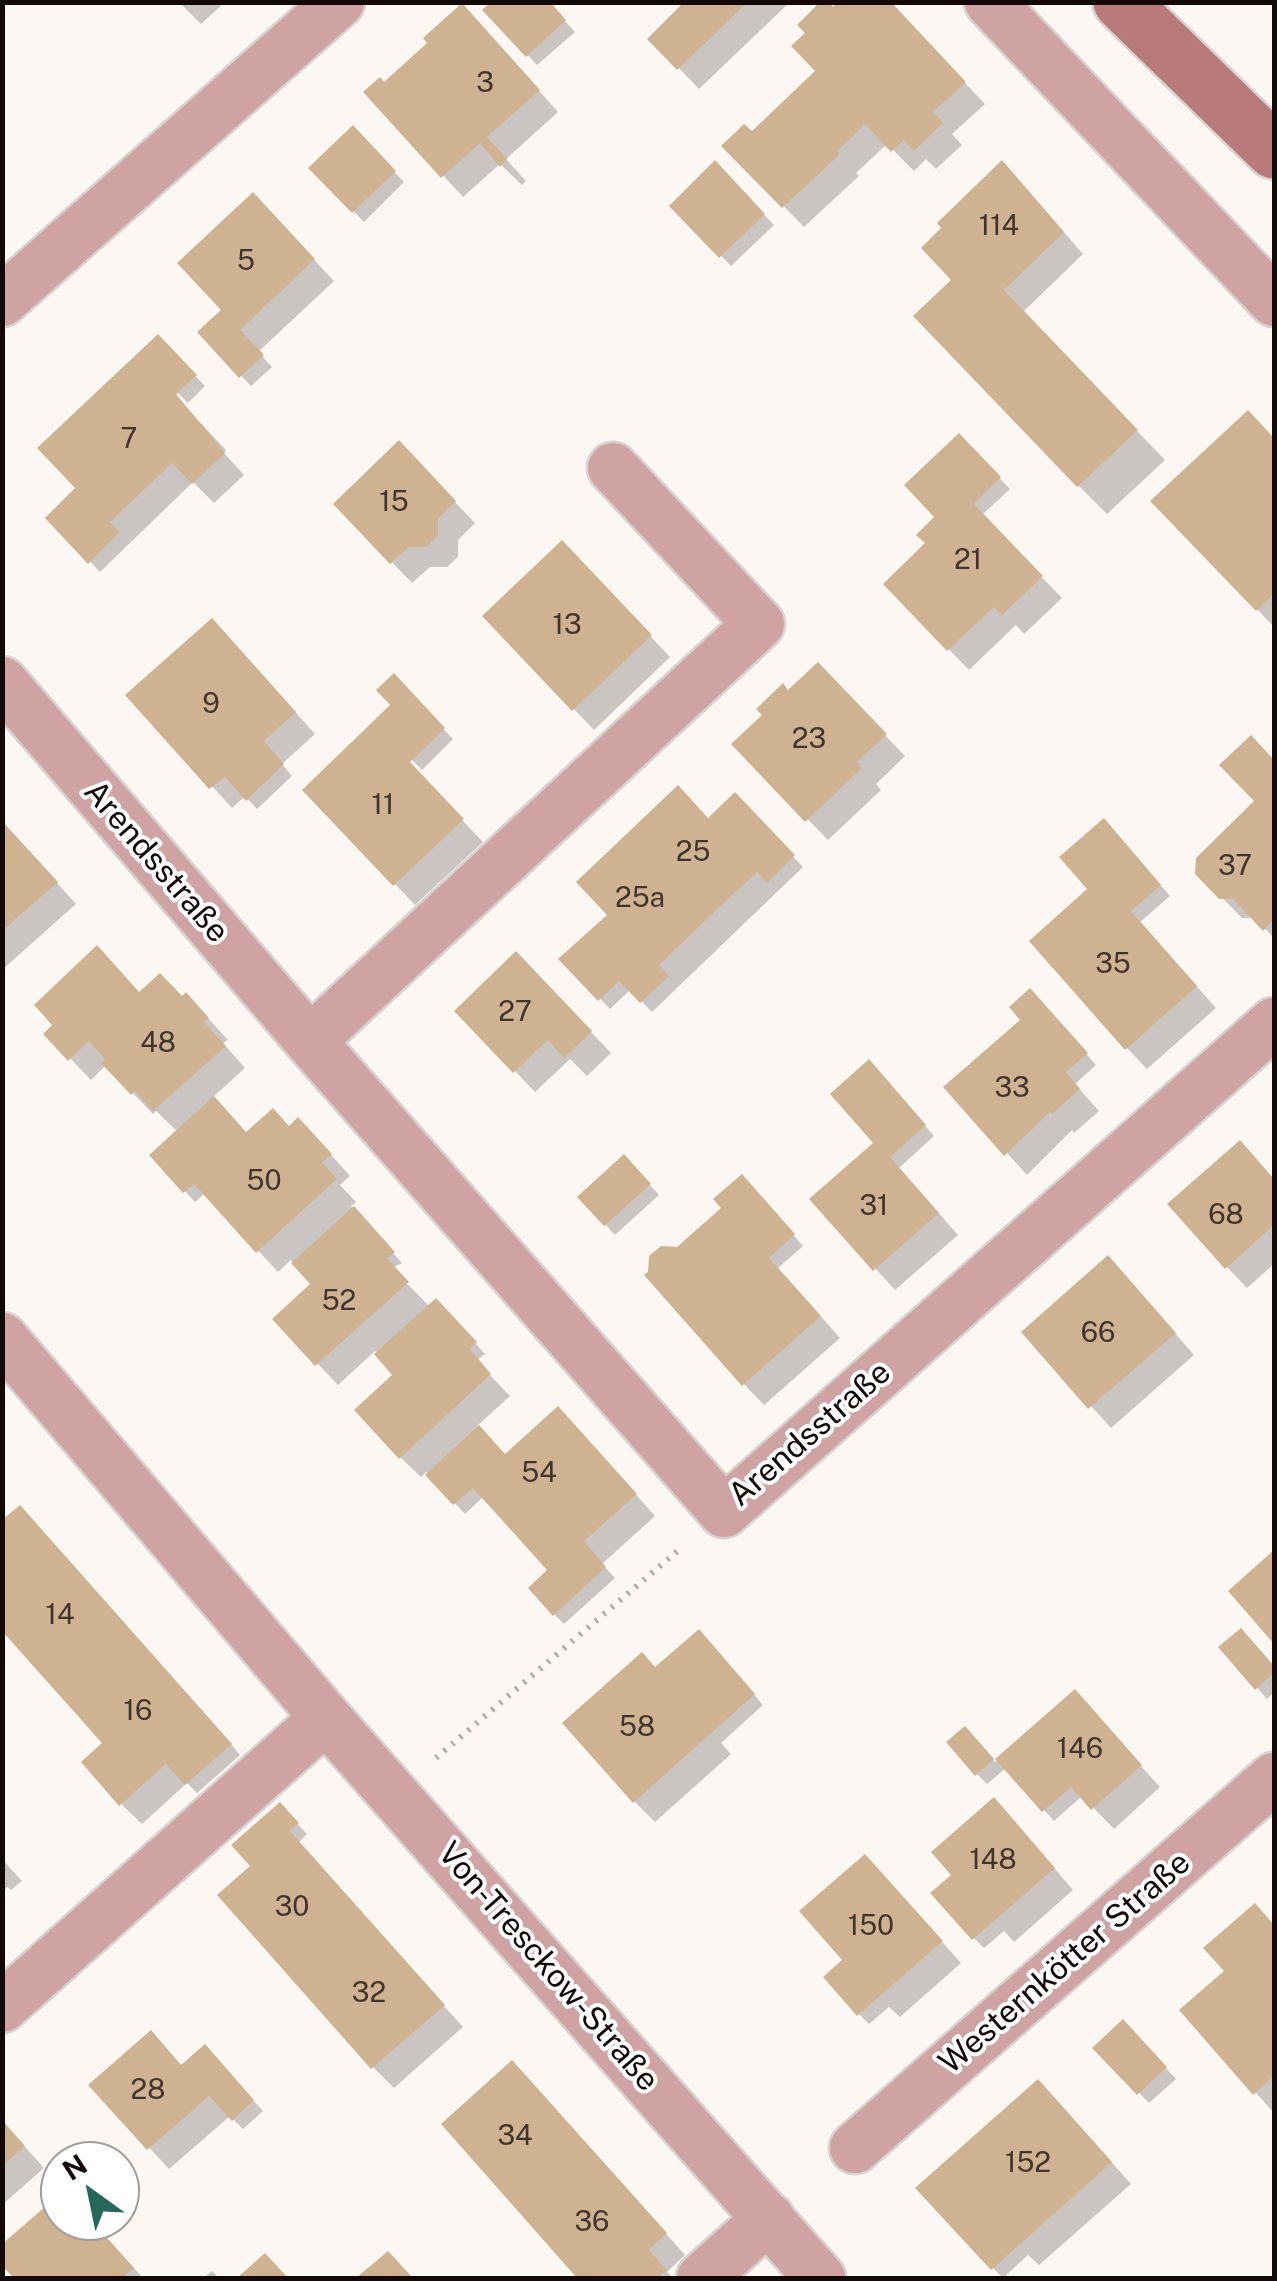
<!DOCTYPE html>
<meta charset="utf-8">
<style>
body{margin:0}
#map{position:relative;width:1277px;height:2281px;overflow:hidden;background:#fdf7f4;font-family:"Public Sans",sans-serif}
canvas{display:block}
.frame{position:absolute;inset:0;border:5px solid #130a07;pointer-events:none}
.north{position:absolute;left:40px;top:2141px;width:100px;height:100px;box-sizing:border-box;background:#fff;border:2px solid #a19d9c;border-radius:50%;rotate:327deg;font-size:28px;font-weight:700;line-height:40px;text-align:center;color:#130a07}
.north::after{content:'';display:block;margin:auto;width:35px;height:45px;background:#256758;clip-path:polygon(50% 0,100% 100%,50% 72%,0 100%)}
</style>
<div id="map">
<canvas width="1277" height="2281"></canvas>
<div class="frame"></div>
<div class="north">N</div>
</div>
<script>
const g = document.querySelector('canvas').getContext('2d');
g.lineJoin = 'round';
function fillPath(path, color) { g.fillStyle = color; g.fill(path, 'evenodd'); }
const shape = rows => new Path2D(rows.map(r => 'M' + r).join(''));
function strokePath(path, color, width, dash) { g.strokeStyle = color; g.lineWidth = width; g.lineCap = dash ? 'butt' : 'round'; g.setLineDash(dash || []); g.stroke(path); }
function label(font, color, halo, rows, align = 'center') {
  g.font = font + ' "Public Sans",sans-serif'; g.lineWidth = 8; g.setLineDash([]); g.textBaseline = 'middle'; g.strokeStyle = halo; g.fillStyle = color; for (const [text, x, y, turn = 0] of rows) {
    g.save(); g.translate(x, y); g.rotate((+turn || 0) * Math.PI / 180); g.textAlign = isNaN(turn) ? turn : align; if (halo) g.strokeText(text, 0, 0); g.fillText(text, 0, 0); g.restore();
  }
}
fillPath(shape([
 [179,2,225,2,201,24],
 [548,2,575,32,537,65,486,11],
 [688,2,790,2,699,89,651,39],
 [888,2,985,104,952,134,962,145,936,169,926,159,914,171,887,144,856,173,859,176,804,227,725,146,752,135,818,71,833,10],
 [482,27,558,112,506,159,526,181,522,185,500,164,463,197,366,92,383,84,430,43],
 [353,129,404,182,364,222,312,169],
 [715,164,774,225,731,266,673,206],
 [1022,184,1083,254,1023,312,1165,460,1107,514,1078,485,954,280],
 [273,216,334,281,258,352,272,367,251,386,200,333,221,314],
 [158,338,205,386,188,403,178,393,175,396,226,450,224,453,244,475,214,503,193,482,100,572,48,518,75,492],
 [1248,413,1274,440,1274,627,1154,501],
 [959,436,1010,489,982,515,1062,598,1024,634,1016,625,969,670,886,584,929,543],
 [399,444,475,523,458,540,458,557,447,567,430,567,412,583,336,504],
 [582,564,670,657,594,730,574,709],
 [233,642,315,734,282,764,292,776,257,809,245,796,232,808,129,695],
 [818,665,905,756,876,784,881,790,828,840,734,744],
 [394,677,453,739,422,770,402,750,398,753,483,842,415,905,305,790,393,705],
 [735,796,803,867,652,1012,630,990,610,1009,562,959],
 [1254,805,1274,825,1274,938,1255,918,1242,918,1198,873],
 [2,822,76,904,2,970],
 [1114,832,1170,896,1140,922,1216,1008,1147,1069,1127,1048,1091,890],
 [537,975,611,1053,587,1076,570,1059,535,1092,458,1011],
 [140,994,182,999,206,1016,228,1040,223,1043,245,1068,212,1098,247,1135,290,1129,319,1141,350,1176,340,1185,356,1202,351,1206,402,1263,392,1268,430,1307,446,1311,485,1354,476,1361,510,1396,477,1426,505,1456,579,1430,655,1516,602,1564,615,1578,564,1624,554,1614,552,1571,484,1496,465,1514,426,1472,421,1477,400,1457,396,1376,375,1351,338,1385,275,1319,314,1284,291,1260,278,1272,205,1193,195,1202,152,1155,178,1132,156,1111,153,1114,106,1065,91,1080,47,1034],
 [1040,1001,1096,1065,1075,1084,1099,1111,1074,1133,1072,1130,1027,1175,947,1087,1036,1034],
 [878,1073,934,1136,899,1168,958,1235,895,1290,812,1199,876,1142],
 [1260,1164,1274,1180,1274,1264,1247,1288,1227,1267],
 [634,1167,659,1195,615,1235,580,1198],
 [752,1187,803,1246,778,1268,840,1338,764,1405,744,1384,678,1249],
 [1128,1279,1194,1355,1111,1428,1024,1332],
 [1251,1641,1274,1668,1274,1692,1267,1699,1222,1648],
 [709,1642,763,1705,721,1743,731,1754,655,1822,634,1801,656,1670],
 [1074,1693,1160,1787,1114,1829,1082,1796,1054,1821,1006,1768,987,1784,977,1774,975,1739,995,1762],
 [106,1744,231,1744,240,1755,197,1793,187,1783,142,1824,121,1804],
 [280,1805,307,1834,298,1843,463,2027,394,2088,373,2067,254,1866],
 [1014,1821,1073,1890,1014,1942,1004,1931,984,1948,974,1938],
 [2,1859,22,1881,11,1890,7,1887,2,1892],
 [885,1878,961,1963,900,2017,889,2007,869,2024,859,2014,846,1960],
 [1255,1906,1274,1926,1274,2113,1182,2010,1227,1971],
 [1123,2023,1176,2079,1149,2103,1096,2048],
 [171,2054,183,2067,215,2058,263,2111,243,2129,230,2116,169,2169,91,2085],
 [533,2084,685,2255,667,2272,673,2278,580,2278,444,2124],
 [1059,2103,1131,2184,1039,2265,1028,2255,1003,2278,993,2268],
 [2,2121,44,2168,2,2205],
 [60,2197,60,2221,91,2221,143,2278,17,2278,2,2262],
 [212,2271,219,2278,204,2278]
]), '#0003');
fillPath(shape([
 [491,2,550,2,566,20,526,57,482,10],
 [684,2,748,2,677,70,647,39],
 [820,2,829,2,833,7,837,2,891,2,966,82,933,112,943,123,914,151,904,140,891,152,865,124,837,151,840,154,782,208,721,146,744,124,752,131,815,71,791,46,805,33,797,25],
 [462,3,540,90,487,137,507,159,500,167,480,143,441,178,363,92,380,77,384,82,427,43,423,38],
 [353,125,396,171,352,213,308,168],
 [715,160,765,214,719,258,669,206],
 [1002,160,1064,232,1004,290,1138,430,1077,487,913,316,951,280,921,248,941,228,937,223],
 [253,192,315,259,240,330,264,355,239,378,197,332,221,310,177,263],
 [158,334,197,375,176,394,225,453,192,484,172,463,110,522,120,532,88,564,45,518,75,488,37,448],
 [1248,410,1274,438,1274,594,1256,611,1150,501],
 [959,433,1001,477,974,504,1043,576,1002,615,994,607,947,651,883,584,925,543,916,535,934,517,904,485],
 [399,440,456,501,438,519,438,536,426,547,409,547,390,564,333,504],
 [562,540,652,635,572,711,482,616],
 [212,618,296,712,264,741,284,764,246,801,225,777,209,789,125,695],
 [818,662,887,734,857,762,862,768,805,822,731,744,762,715,756,709,783,683,788,690],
 [394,673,445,728,410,762,464,819,393,886,302,790,390,705,376,690],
 [1251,735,1274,760,1274,919,1263,931,1233,899,1219,899,1195,874,1196,858,1254,801,1219,765],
 [678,785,708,818,735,792,795,855,767,883,757,872,708,918,659,965,669,976,640,1003,619,981,598,1001,558,959,607,915,576,882],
 [1104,818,1161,885,1131,911,1197,986,1125,1050,1029,941,1087,889,1059,857],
 [2,821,58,882,2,931],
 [97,945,139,992,160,973,182,996,186,992,209,1018,204,1022,226,1046,153,1111,135,1091,131,1095,101,1063,105,1059,89,1041,68,1061,43,1034,52,1025,34,1005],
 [516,951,592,1031,564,1058,548,1040,513,1073,454,1011],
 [1030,988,1088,1053,1066,1072,1080,1089,1052,1114,1050,1112,1004,1156,943,1087,1020,1020,1009,1007],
 [869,1059,926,1125,890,1157,939,1213,873,1271,809,1199,873,1143,830,1094],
 [214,1096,246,1132,273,1108,289,1126,298,1117,332,1154,322,1163,337,1179,256,1253,194,1184,183,1193,149,1155],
 [1240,1140,1274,1179,1274,1225,1225,1269,1167,1204],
 [624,1154,651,1184,604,1226,577,1197],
 [742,1174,795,1234,769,1258,821,1316,742,1386,644,1275,648,1272,649,1256,661,1246,677,1247,721,1208,713,1199],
 [354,1206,395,1252,387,1258,409,1282,315,1366,272,1319,310,1284,291,1263],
 [1108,1255,1176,1333,1088,1409,1021,1332],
 [436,1298,477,1342,470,1349,491,1374,399,1459,354,1410,392,1375,374,1354],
 [558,1406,637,1494,584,1541,606,1567,553,1616,528,1588,547,1570,520,1540,473,1488,453,1505,425,1475,479,1425,505,1454],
 [20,1505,232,1744,185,1785,166,1764,119,1806,81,1762,102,1743,2,1631,2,1520],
 [1274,1550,1274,1644,1228,1591],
 [1241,1628,1274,1666,1274,1673,1255,1690,1218,1647],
 [699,1629,755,1694,633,1803,562,1723,642,1652,655,1667],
 [1075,1689,1142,1765,1091,1810,1071,1787,1042,1812,995,1759],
 [965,1726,994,1759,975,1776,946,1742],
 [994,1797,1055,1868,972,1940,930,1893,951,1875,931,1852],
 [280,1802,299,1823,289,1830,445,2005,371,2069,217,1895,250,1866,231,1845],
 [865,1854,943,1941,857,2016,823,1977,842,1960,799,1911],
 [1255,1903,1274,1925,1274,2076,1253,2095,1179,2010,1224,1971,1203,1948],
 [1123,2019,1167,2067,1137,2095,1092,2048],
 [151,2030,181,2065,205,2044,254,2100,232,2121,209,2096,147,2150,88,2085],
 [512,2060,667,2233,649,2250,667,2270,658,2278,577,2278,441,2124],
 [1038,2079,1112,2162,991,2270,915,2188],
 [2,2120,25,2146,2,2166],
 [60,2194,60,2221,92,2221,134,2268,122,2278,14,2278,2,2266,2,2244],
 [388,2251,413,2278,356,2278],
 [265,2253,288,2278,237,2278]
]), '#ceb292');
const street = shape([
 [990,2,1274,301],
 [2,301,339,2],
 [2,682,310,1041,724,1512,1274,1023],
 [310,1041,759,624,613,468],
 [2,1338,326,1718,820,2278],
 [2,2007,326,1718],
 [855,2148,1274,1778],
 [702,2278,769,2218]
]);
const secondary = shape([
 [1121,2,1274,151]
]);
strokePath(street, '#d8d1ce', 55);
strokePath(secondary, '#d8d1ce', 60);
strokePath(shape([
 [436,1758,681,1548]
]), '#b1aaa7', 6, [2.5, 8]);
strokePath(street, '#cfa3a3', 50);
strokePath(secondary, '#b87a7a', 55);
label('28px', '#42342a', null, [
 ["3",485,83],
 ["114",999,226],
 ["5",246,261],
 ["7",129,439],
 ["15",394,502],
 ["21",968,560],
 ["13",567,625],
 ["9",211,704],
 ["23",809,739],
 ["11",383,805],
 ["25",693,852],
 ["37",1235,866],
 ["25a",640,898],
 ["35",1113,964],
 ["27",515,1012],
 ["48",158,1043],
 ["33",1012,1088],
 ["50",264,1181],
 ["31",874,1206],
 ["68",1226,1215],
 ["52",339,1301],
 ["66",1098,1333],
 ["54",539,1473],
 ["14",60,1615],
 ["16",138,1711],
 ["58",637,1727],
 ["146",1080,1749],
 ["148",993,1860],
 ["30",292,1907],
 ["150",871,1926],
 ["32",369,1993],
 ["28",148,2090],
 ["34",515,2136],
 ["152",1028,2163],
 ["36",592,2222]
]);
label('32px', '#130a07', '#fff', [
 ["Arendsstraße",156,862,49],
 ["Arendsstraße",810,1434,-41],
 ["Westernkötter Straße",1065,1963,-41],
 ["Von-Tresckow-Straße",548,1967,49]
]);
</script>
